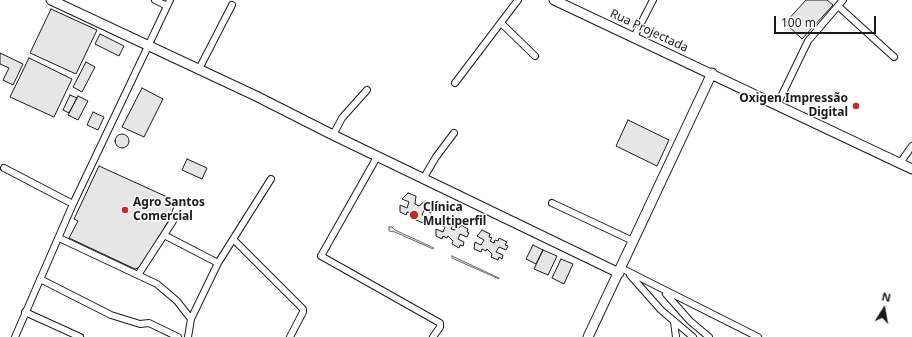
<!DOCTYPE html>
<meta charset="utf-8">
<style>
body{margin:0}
#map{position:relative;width:912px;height:337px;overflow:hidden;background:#fff;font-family:"Noto Sans",sans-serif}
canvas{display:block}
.north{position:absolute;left:864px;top:289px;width:40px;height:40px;-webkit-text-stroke:3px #fff;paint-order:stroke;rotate:11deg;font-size:11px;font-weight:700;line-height:16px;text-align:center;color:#1a1a1a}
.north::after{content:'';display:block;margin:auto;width:14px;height:18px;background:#1a1a1a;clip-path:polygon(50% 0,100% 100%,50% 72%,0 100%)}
.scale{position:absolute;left:774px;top:16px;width:102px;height:18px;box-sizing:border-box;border:2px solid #1a1a1a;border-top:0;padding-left:5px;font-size:12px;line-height:14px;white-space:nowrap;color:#1a1a1a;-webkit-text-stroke:3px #fff;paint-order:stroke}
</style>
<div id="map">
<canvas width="912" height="337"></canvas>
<div class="north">N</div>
<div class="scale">100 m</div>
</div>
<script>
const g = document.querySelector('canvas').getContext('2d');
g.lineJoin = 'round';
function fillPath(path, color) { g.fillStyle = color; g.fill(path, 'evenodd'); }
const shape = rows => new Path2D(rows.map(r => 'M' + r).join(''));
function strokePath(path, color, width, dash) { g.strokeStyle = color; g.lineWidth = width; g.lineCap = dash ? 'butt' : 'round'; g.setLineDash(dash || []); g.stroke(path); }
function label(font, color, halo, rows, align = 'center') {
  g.font = font + ' "Noto Sans",sans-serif'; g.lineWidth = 3; g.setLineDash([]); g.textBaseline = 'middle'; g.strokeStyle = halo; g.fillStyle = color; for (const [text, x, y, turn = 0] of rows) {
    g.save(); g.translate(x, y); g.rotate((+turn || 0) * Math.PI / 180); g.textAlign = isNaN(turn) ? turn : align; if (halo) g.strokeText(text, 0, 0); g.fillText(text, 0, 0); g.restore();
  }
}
const green = shape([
 [389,227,392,227,395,230,434,248,433,249,395,232,389,231,389,227],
 [452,256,499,278,499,279,452,258,452,256]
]);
fillPath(green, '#ededed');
strokePath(green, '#6a6a6a', 1);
const building = shape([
 [806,0,827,0,833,5,802,39,785,23,806,0],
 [51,9,97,30,76,74,30,53,51,9],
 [100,34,124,46,119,56,95,44,100,34],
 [0,53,23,64,13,85,3,80,9,68,0,64,0,53],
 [29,58,72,79,54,117,10,97,29,58],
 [86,62,95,67,82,92,73,87,86,62],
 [142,88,163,99,144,137,122,127,142,88],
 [70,95,77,98,69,113,63,110,70,95],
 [78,96,88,101,78,120,68,115,78,96],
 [93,112,104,117,98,130,87,125,93,112],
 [628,120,669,140,657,166,616,146,628,120],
 '115 141a7 7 0 1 1 14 0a7 7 0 1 1-14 0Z',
 [187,159,207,168,202,179,182,170,187,159],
 [99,166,176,201,169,220,141,267,135,269,69,238,78,221,74,219,99,166],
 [408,193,416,196,415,204,419,206,425,201,432,204,431,207,433,209,431,213,424,210,422,215,429,218,427,221,424,220,423,223,416,220,417,217,414,216,415,213,412,211,411,213,407,212,406,215,400,212,400,205,407,208,409,202,402,199,408,193],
 [444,217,451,221,450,224,453,225,451,229,455,230,456,227,459,228,461,225,468,229,467,232,469,233,467,237,460,234,458,239,464,242,463,246,460,245,459,248,452,244,453,241,448,236,447,238,443,236,442,239,436,236,436,229,443,232,445,227,438,224,444,217],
 [482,230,490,234,489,237,492,238,490,241,494,243,495,240,498,241,499,238,507,242,505,245,508,246,506,250,499,247,496,252,503,255,502,259,499,257,498,260,491,257,492,254,487,249,486,251,482,249,481,252,474,249,475,242,481,245,484,240,477,236,482,230],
 [533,245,543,250,536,264,526,259,533,245],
 [543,250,557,256,548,275,534,269,543,250],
 [561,259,573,264,564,284,552,278,561,259]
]);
fillPath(building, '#e6e6e6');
strokePath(building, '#1a1a1a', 1);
const street = shape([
 [155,0,167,6],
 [838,6,894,57],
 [501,23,535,56],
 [634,37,653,0],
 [199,69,232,5],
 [455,83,518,0],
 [777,105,808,41,843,0],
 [333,135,342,118,367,90],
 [377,157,321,256,440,323,440,327,433,337],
 [900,163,912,146],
 [4,168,73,204],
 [423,179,436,157,454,133],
 [552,203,633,241],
 [164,235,218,263],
 [59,238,157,284,177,301,191,319],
 [233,239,303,309,303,312,290,337],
 [621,268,758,337],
 [138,275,173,221],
 [630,275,661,310,693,337],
 [40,279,111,315,140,324,149,323,178,337],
 [666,294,690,321,709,337],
 [25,312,80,337],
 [674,322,676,337],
 [15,337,73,204,170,0],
 [188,337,191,319,218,263,271,179]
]);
const secondary = shape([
 [51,0,256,96,333,135,619,273],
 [554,0,912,169],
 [588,337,712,73]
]);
strokePath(street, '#1a1a1a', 8);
strokePath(secondary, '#1a1a1a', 11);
strokePath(street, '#fff', 6);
strokePath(secondary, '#fff', 9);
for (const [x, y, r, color] of [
 [856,106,4,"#c62828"],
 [125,210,4,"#c62828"],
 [414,215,5,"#c62828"]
]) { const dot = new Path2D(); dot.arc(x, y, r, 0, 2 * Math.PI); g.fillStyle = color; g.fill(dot); strokePath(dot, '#fff', 1.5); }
label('12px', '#1a1a1a', '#fff', [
 ["Rua Projectada",649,31,25]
]);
label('bold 12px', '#1a1a1a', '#fff', [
 ["Oxigen Impressão",848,99,"right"],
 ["Digital",848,113,"right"],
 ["Agro Santos",133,203],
 ["Comercial",133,217],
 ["Clínica",423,208],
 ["Multiperfil",423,222]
], 'left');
</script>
